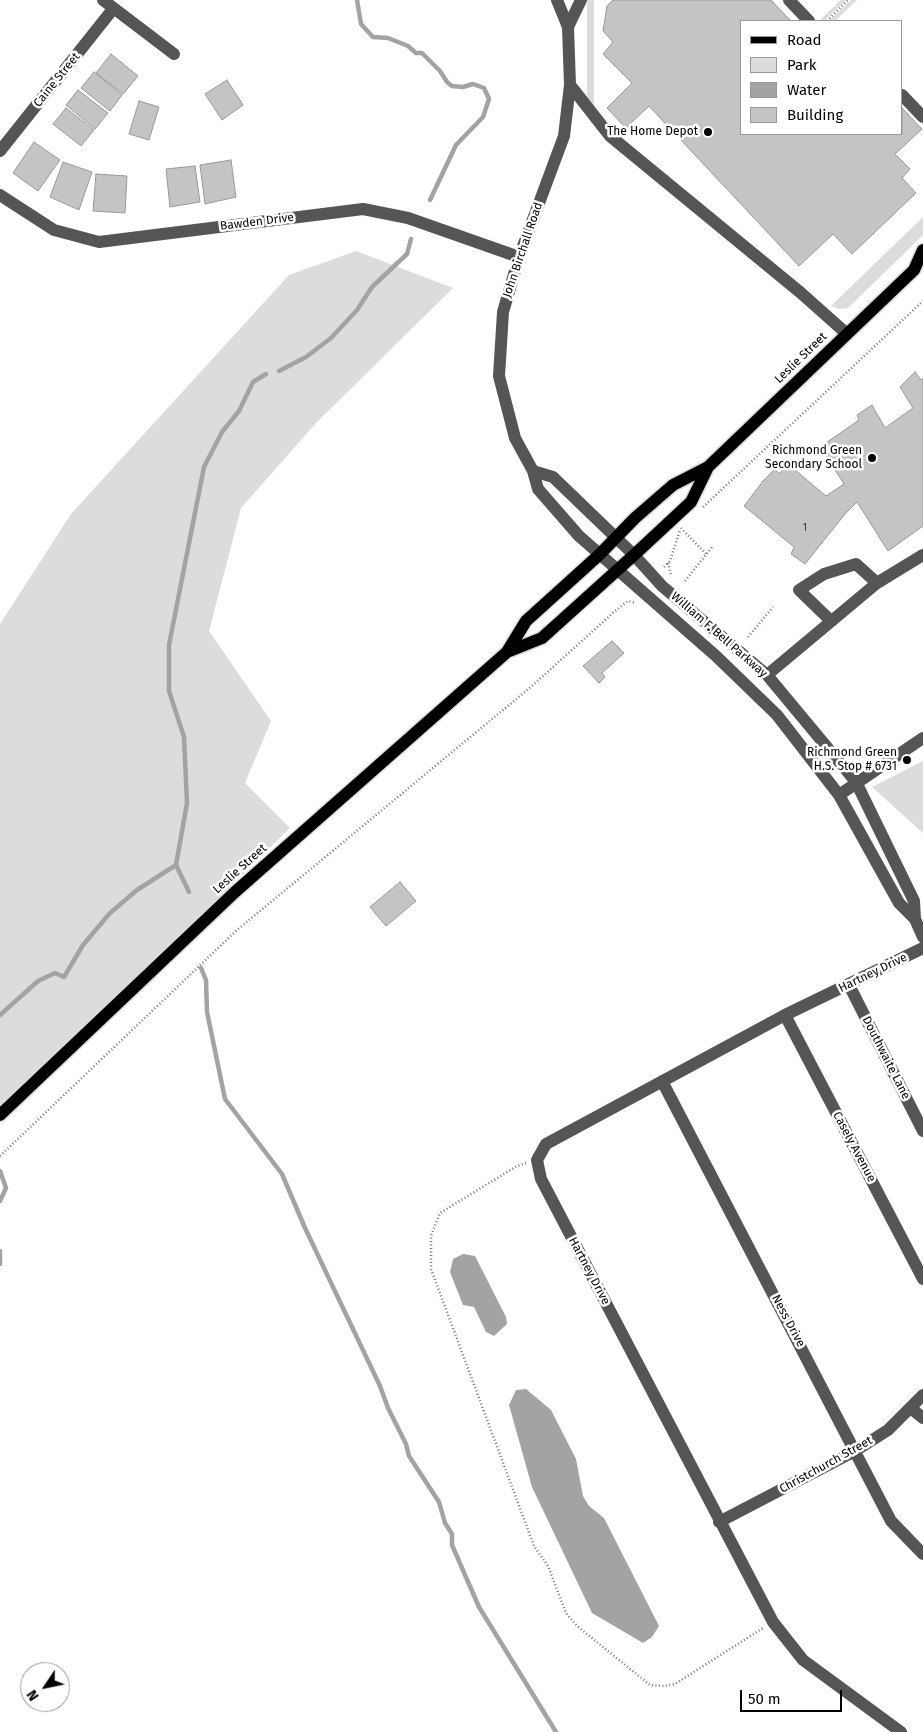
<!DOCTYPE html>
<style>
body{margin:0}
#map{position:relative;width:923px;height:1732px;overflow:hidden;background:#fff;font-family:"Fira Sans",sans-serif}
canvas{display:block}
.legend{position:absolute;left:740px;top:20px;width:162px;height:115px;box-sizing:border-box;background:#fff;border:1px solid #999;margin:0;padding:6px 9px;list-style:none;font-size:15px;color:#000}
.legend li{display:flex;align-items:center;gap:10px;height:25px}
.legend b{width:25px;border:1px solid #999}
.north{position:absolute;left:20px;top:1662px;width:50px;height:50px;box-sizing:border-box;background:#fff;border:1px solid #999;border-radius:50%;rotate:236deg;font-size:14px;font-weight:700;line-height:20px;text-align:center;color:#000}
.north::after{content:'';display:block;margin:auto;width:18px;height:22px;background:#000;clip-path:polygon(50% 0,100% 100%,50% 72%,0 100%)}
.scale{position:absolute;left:740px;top:1690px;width:102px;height:22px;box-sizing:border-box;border:2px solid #000;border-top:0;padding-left:6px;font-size:15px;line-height:18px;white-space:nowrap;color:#000;-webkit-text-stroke:4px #fff;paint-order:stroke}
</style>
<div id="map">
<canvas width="923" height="1732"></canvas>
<ul class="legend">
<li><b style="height:6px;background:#000"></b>Road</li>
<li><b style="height:14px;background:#dcdcdc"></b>Park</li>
<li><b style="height:14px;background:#a3a3a3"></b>Water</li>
<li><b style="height:14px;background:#c4c4c4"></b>Building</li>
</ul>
<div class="north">N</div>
<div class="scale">50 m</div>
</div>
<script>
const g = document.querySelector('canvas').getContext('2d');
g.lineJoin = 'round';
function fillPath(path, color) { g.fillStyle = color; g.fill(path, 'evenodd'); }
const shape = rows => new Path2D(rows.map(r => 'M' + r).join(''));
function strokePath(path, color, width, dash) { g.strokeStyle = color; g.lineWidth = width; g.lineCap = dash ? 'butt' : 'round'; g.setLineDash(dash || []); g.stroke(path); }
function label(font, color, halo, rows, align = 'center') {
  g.font = font + ' "Fira Sans",sans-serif'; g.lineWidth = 5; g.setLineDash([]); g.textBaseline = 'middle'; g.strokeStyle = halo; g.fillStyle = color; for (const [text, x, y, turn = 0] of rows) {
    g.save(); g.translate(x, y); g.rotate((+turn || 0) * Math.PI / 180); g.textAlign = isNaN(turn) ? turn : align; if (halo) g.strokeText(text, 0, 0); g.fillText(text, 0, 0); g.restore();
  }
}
fillPath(shape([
 [587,0,594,0,594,109,587,100],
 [841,0,846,0,824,21,821,19],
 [851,0,857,0,835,21,829,21],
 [923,217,923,235,848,308,839,309,831,306],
 [356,251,453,288,316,423,241,508,209,631,271,721,245,783,290,828,0,1111,0,624,71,514,289,275],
 [923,761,923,833,872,787]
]), '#dcdcdc');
fillPath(shape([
 [463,1254,475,1256,506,1317,507,1324,494,1336,486,1332,474,1307,463,1305,450,1272,453,1259],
 [526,1389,551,1410,576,1459,583,1496,589,1506,604,1518,659,1626,652,1637,643,1643,592,1613,532,1487,509,1405,516,1390]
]), '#a3a3a3');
strokePath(shape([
 [357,0,361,24,373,37,388,38,408,46,416,53,422,53,440,71,447,82,452,86,463,87,473,84,484,88,489,99,483,117,456,145,430,200],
 [279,371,306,357,331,338,357,310,372,287,407,254,411,239],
 [189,892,176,865,187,803,184,737,169,691,169,645,204,467,222,432,239,411,253,382,266,374],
 [201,968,206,980,207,1012,225,1099,282,1174,305,1228,380,1386,388,1408,406,1444,409,1456,439,1502,445,1523,452,1534,452,1545,479,1607,556,1732],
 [0,1015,38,981,55,973,64,977,83,945,110,913,137,890,176,865],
 [0,1171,6,1188,0,1201],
 [0,1251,0,1264]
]), '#a3a3a3', 4.5);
const building = shape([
 [613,0,771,0,791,21,742,21,742,134,902,134,902,108,922,129,895,154,910,169,902,178,916,193,852,254,833,234,799,266,649,106,626,128,607,108,632,83,603,54,613,42,603,31,607,6,613,0],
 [111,54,138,76,123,94,96,73,111,54],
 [94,72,122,95,110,111,81,88,94,72],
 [227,80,243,105,222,120,205,94,227,80],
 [78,90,108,113,95,129,66,105,78,90],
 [139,101,159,107,149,140,129,134,139,101],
 [66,108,94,130,81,146,53,124,66,108],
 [34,142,60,160,38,191,13,173,34,142],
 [231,160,236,197,205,204,200,165,231,160],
 [63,162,92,172,79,210,50,197,63,162],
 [195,166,200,202,170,207,166,169,195,166],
 [96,174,127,176,125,213,93,211,96,174],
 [915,372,921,380,923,378,923,526,888,551,857,502,845,514,805,564,791,554,794,547,744,506,763,481,775,469,779,474,788,464,826,496,844,484,820,447,859,420,857,415,872,405,885,428,913,408,900,387,915,372],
 [612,641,624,653,602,673,605,677,599,683,583,666,612,641],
 [400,882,416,901,386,926,370,907,400,882]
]);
fillPath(building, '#c4c4c4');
strokePath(building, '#999', 1);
const major = shape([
 [507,652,542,638,634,555,691,502,708,467],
 [0,1115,235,892,507,652,526,621,599,555,635,518,673,485,708,467,914,270,923,250]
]);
strokePath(major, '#dbdbdb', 15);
strokePath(shape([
 [827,21,848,0],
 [703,507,923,301],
 [681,528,706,554],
 [668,563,671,575],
 [664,567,670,561,680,530],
 [685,581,713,546],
 [748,637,773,607],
 [0,1156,237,930,532,686,614,612,628,601,636,603],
 [526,1163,517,1166,440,1213,431,1236,431,1269,534,1546,548,1566,566,1613,577,1626,650,1685,664,1686,675,1684,763,1628]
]), '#777', 2.5, [1, 2.5]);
strokePath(shape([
 [103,0,174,54],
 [557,0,568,27,570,85,564,136,519,257,503,312,499,376,515,438,533,471,538,489,579,536,716,656,777,715,839,795,899,903,915,919],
 [789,0,809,21],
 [568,27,581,0],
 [570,85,610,136,801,293,847,334],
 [902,95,923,117],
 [0,151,113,9],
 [0,195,54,230,99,242,363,209,408,218,519,257],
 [533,471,553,477,634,555,662,586,767,675,856,782,914,901,915,919,923,937],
 [831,621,799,590,824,574,856,564,877,583],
 [767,675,877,583,923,555],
 [839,795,923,738],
 [849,985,923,1131],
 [785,1015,923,1279],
 [662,1081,891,1521,923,1554],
 [912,1409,923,1418],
 [719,1522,855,1451,888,1430,923,1395],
 [901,1732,803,1660,773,1622,541,1179,537,1160,546,1144,785,1015,923,948]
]), '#555', 12);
strokePath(major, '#000', 12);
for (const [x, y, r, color] of [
 [708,132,5,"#000"],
 [872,458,5,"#000"],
 [907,760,5,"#000"]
]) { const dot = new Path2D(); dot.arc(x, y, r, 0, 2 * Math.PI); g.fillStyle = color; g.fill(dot); strokePath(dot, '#fff', 2); }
label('10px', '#313131', null, [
 ["1",805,528]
]);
label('12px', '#000', '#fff', [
 ["Caine Street",57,80,-51],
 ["Bawden Drive",257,222,-7],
 ["John Birchall Road",523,250,-71],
 ["Leslie Street",801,358,-44],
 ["William F. Bell Parkway",719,635,41],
 ["Leslie Street",240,869,-42],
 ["Hartney Drive",873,973,-26],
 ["Douthwaite Lane",886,1058,63],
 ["Casely Avenue",854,1147,62],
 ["Hartney Drive",589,1271,62],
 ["Ness Drive",788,1321,62],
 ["Christchurch Street",826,1465,-29]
]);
label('12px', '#000', '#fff', [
 ["The Home Depot",698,132],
 ["Richmond Green",862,451],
 ["Secondary School",862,465],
 ["Richmond Green",897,753],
 ["H.S. Stop # 6731",897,767]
], 'right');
</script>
